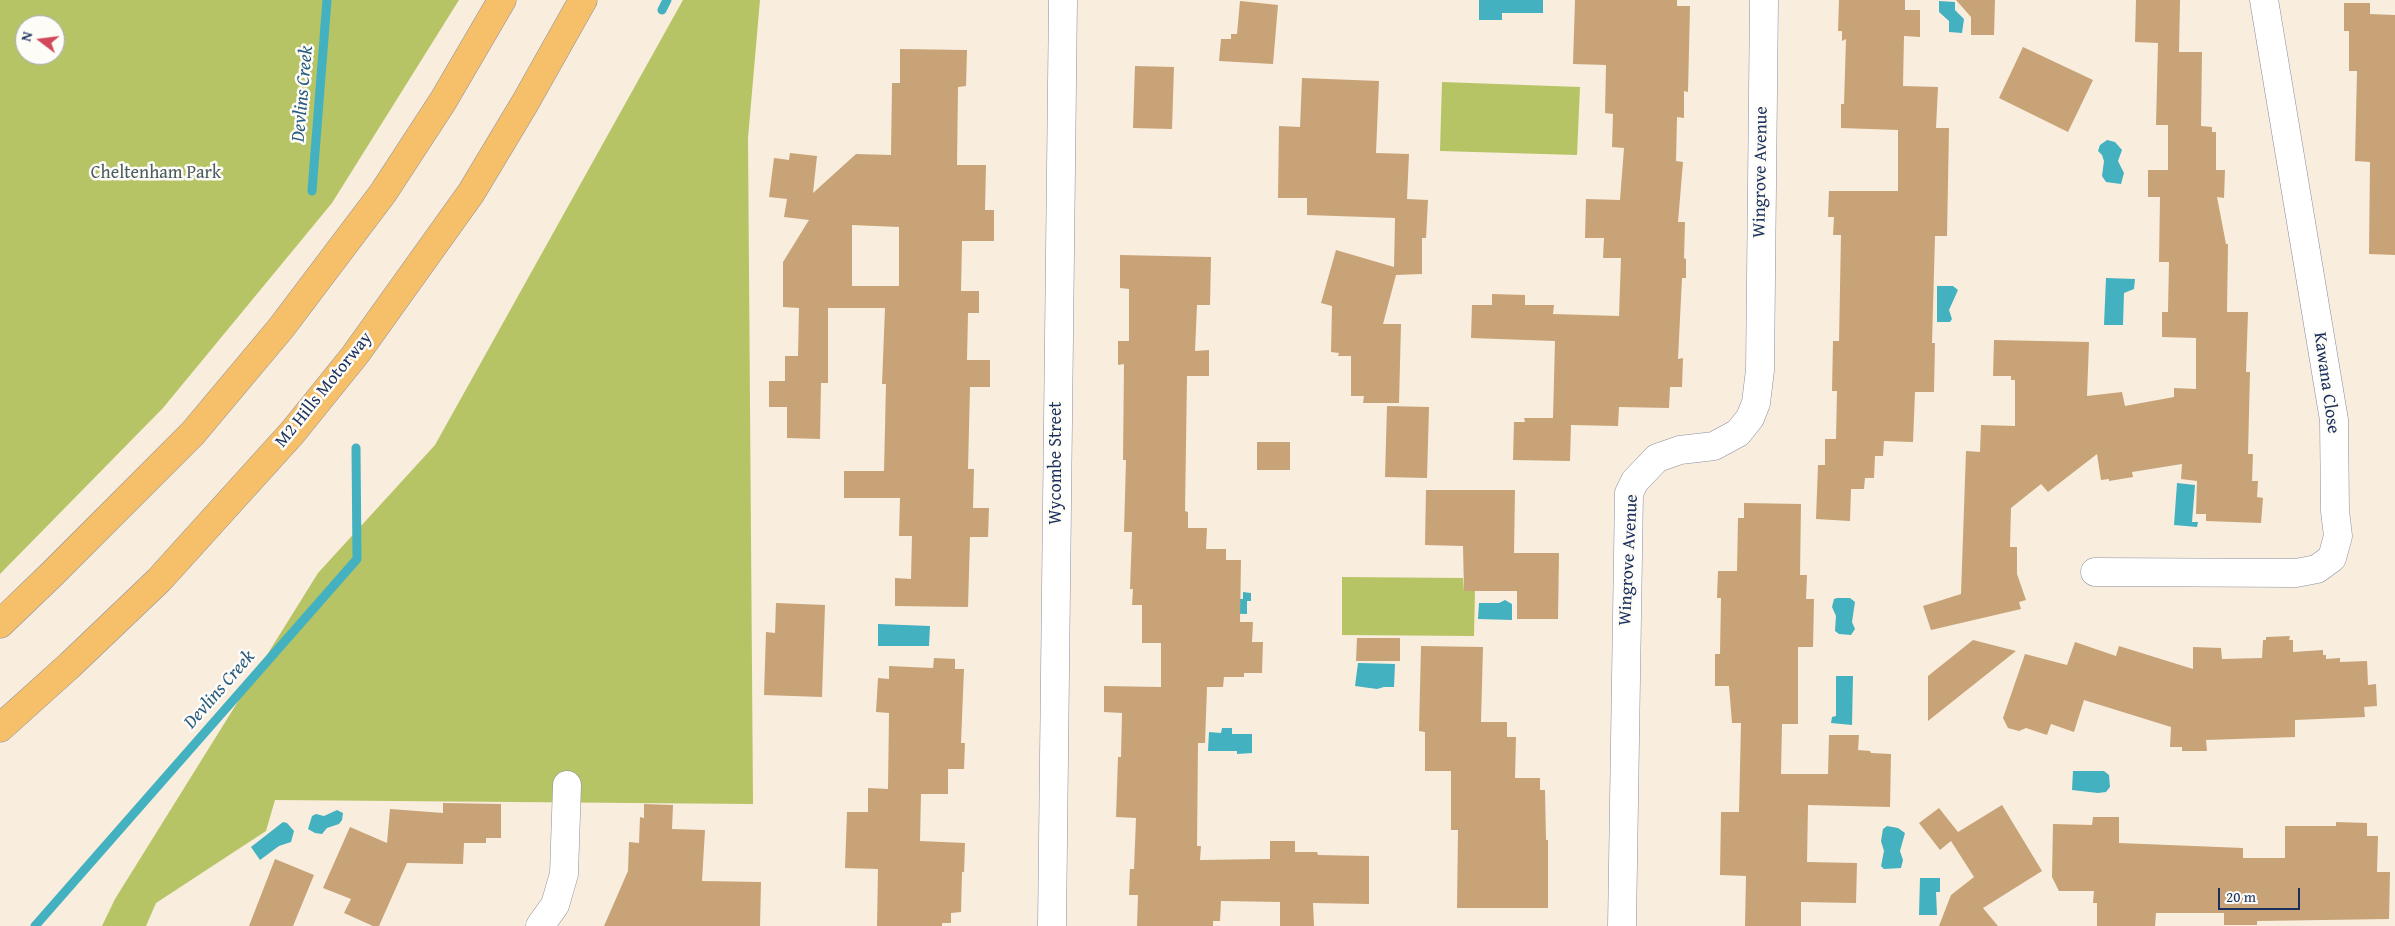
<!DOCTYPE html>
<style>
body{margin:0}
#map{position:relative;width:2395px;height:926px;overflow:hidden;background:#f9eddd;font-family:"Gentium Book Plus",serif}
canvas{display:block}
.north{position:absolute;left:15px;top:15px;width:50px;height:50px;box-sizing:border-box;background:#fdfcf7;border:1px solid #a3aaba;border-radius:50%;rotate:285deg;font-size:14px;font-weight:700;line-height:20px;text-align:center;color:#1b2f5e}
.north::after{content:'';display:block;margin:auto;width:18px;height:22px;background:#d1495b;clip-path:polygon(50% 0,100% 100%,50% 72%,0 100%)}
.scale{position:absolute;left:2218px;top:888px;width:82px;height:22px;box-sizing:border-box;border:2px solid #1b2f5e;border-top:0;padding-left:6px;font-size:15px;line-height:18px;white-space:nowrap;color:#1b2f5e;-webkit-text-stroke:4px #fdfcf7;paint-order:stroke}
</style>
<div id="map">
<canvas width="2395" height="926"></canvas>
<div class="north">N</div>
<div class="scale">20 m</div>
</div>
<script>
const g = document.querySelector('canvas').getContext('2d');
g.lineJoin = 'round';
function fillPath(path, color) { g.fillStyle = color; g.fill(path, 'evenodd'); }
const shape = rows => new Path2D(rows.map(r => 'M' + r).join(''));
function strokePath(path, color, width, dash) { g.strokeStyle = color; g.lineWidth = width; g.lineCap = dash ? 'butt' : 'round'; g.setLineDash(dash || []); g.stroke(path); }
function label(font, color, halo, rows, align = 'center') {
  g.font = font + ' "Gentium Book Plus",serif'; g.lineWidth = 5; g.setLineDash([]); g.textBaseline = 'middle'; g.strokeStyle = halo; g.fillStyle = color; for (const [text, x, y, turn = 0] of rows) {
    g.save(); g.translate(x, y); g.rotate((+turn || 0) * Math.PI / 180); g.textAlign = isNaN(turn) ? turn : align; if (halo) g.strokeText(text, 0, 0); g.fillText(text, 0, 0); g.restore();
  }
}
fillPath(shape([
 [0,0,459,0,332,203,163,408,0,574],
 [25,25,55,25,55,55,25,55],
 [683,0,760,0,748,138,753,804,275,800,266,831,156,903,146,926,102,926,115,899,318,573,435,445],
 [1442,82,1580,87,1577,155,1440,151],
 [1342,577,1463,578,1464,591,1475,591,1474,636,1342,635]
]), '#b6c466');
fillPath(shape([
 [1479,0,1543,0,1543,13,1502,13,1502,20,1479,20],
 [1939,1,1955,2,1955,10,1964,19,1962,33,1949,32,1949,21,1939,12],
 [2107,140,2115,142,2122,150,2118,161,2124,173,2121,184,2106,182,2102,176,2104,161,2102,155,2098,151,2100,145],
 [2106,278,2135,279,2134,289,2124,293,2123,325,2104,325],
 [1937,286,1953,286,1958,290,1949,310,1952,319,1950,322,1937,322],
 [2177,483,2195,485,2192,522,2198,522,2197,527,2174,525],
 [1243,592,1251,593,1251,601,1247,601,1247,614,1209,613,1210,598,1243,599],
 [1837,598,1850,598,1855,602,1852,622,1855,629,1851,635,1839,634,1835,631,1836,616,1832,607,1834,599],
 [1505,600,1512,604,1512,620,1478,619,1479,603,1499,603],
 [878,624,930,626,929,646,878,646],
 [1358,663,1395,664,1394,687,1384,687,1377,689,1355,686],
 [1836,676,1853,676,1852,725,1831,723,1832,717,1836,716],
 [1222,728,1232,728,1232,734,1252,734,1252,753,1237,754,1237,751,1208,751,1209,732,1221,733],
 [2073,771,2104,771,2109,775,2110,787,2106,792,2098,793,2072,790],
 [337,810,343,813,342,820,339,824,327,828,322,834,315,833,308,829,312,816,316,814,324,816],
 [283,822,287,823,294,831,291,842,279,846,260,860,251,847],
 [1887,826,1898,828,1905,833,1900,851,1903,860,1901,868,1884,869,1881,866,1884,851,1881,841,1883,829],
 [1920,878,1940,878,1940,892,1936,892,1937,915,1919,915]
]), '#43b1c0');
strokePath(shape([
 [662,10,667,0],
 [312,191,327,0],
 [35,926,357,559,356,448]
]), '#43b1c0', 9);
fillPath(shape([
 [1575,0,1677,0,1677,6,1690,6,1688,92,1684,91,1684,118,1677,117,1676,161,1683,162,1678,222,1685,222,1684,258,1686,259,1686,278,1682,278,1678,359,1683,358,1682,387,1670,387,1669,408,1619,407,1618,426,1571,425,1570,461,1513,460,1514,422,1525,422,1524,418,1553,418,1555,341,1471,338,1472,305,1492,305,1492,294,1525,295,1525,305,1554,305,1553,314,1619,316,1621,258,1603,258,1604,238,1585,238,1586,199,1620,200,1624,148,1612,147,1613,114,1605,113,1606,65,1573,64],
 [1839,0,1905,0,1905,10,1920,10,1920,37,1904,36,1903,86,1938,87,1936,128,1949,128,1947,236,1935,236,1932,343,1935,343,1934,392,1915,392,1913,442,1884,441,1883,456,1875,456,1874,478,1865,478,1864,489,1851,489,1850,521,1816,519,1818,465,1825,465,1825,439,1836,439,1837,391,1832,391,1833,341,1839,341,1841,235,1833,235,1834,217,1828,217,1829,191,1898,191,1898,130,1841,128,1841,104,1844,104,1846,39,1842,41,1842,31,1838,31],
 [1956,0,1995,0,1994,35,1971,35,1971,17],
 [2136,0,2180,0,2179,52,2202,52,2201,126,2212,127,2212,132,2216,132,2216,170,2225,170,2224,198,2217,197,2226,244,2228,244,2227,312,2248,312,2246,372,2250,372,2248,454,2253,454,2252,481,2258,481,2257,497,2263,498,2261,523,2206,521,2206,514,2196,514,2197,481,2181,479,2182,464,2132,472,2133,477,2109,481,2109,479,2101,480,2097,454,2048,492,2041,484,2011,508,2010,547,2017,547,2017,574,2026,600,2019,602,2021,609,1931,630,1923,606,1961,594,1966,451,1980,452,1981,425,2015,426,2015,380,2011,380,2011,376,1993,376,1994,340,2089,342,2087,396,2122,392,2125,406,2174,397,2174,388,2196,389,2196,338,2162,337,2162,312,2168,312,2169,262,2159,262,2160,197,2148,197,2148,170,2168,170,2168,125,2156,125,2158,43,2135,42],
 [1240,1,1278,5,1273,64,1219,61,1221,39,1231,39,1231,34,1237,34],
 [2344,3,2370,3,2370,14,2395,15,2395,255,2369,254,2370,162,2355,161,2357,71,2349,71,2349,31,2344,31],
 [2023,47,2093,80,2068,132,1999,98],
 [900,49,967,50,966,86,958,87,957,165,986,165,985,210,994,210,994,241,962,241,961,291,979,291,979,313,968,313,967,360,990,360,990,387,970,387,968,469,974,469,973,508,989,508,988,537,970,537,968,607,895,606,895,578,911,579,912,536,899,536,900,498,844,498,844,471,884,471,886,384,882,384,885,308,828,308,828,383,821,383,820,439,787,438,787,407,769,407,769,381,785,381,785,356,798,356,799,308,783,307,783,262,809,220,784,217,787,199,769,197,774,158,789,160,790,153,817,156,813,193,856,154,891,155,892,83,900,83],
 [852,225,899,227,899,286,852,286],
 [1135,66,1174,67,1172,129,1133,128],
 [1302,78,1379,81,1376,153,1409,154,1407,199,1428,200,1426,238,1422,238,1422,274,1396,275,1383,324,1401,324,1399,403,1363,403,1364,396,1351,396,1351,356,1338,356,1339,353,1331,352,1332,306,1321,303,1336,250,1394,267,1395,218,1307,215,1307,198,1278,198,1279,126,1300,127],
 [1120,255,1211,257,1210,305,1197,305,1195,351,1209,350,1209,376,1187,376,1185,511,1188,512,1188,528,1207,528,1206,549,1226,549,1226,560,1241,560,1240,622,1253,622,1252,642,1263,642,1262,673,1244,673,1244,677,1224,677,1223,687,1207,687,1205,743,1198,743,1197,846,1201,846,1200,860,1270,859,1270,841,1295,841,1295,852,1317,852,1318,855,1369,856,1369,904,1313,903,1314,926,1280,926,1280,902,1221,901,1220,921,1213,921,1213,926,1137,926,1138,895,1129,895,1130,869,1134,869,1136,818,1116,817,1118,757,1121,757,1122,713,1104,712,1104,686,1161,687,1161,643,1142,643,1142,605,1132,605,1133,589,1130,589,1132,532,1124,532,1126,460,1123,460,1124,364,1118,365,1118,341,1129,341,1129,289,1120,288],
 [1387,406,1429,407,1427,478,1385,477],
 [1257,442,1290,442,1290,470,1257,470],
 [1426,490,1515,490,1514,553,1559,553,1558,619,1517,619,1517,591,1464,591,1463,546,1425,545],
 [1744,503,1801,504,1800,575,1807,575,1806,599,1814,599,1813,647,1798,647,1798,724,1782,724,1781,774,1828,774,1829,735,1859,735,1858,750,1870,751,1871,753,1891,754,1890,807,1808,805,1807,862,1857,863,1856,903,1801,902,1801,926,1745,926,1746,876,1720,875,1721,812,1739,812,1741,723,1732,723,1729,686,1715,686,1715,654,1720,654,1721,598,1717,598,1718,571,1737,571,1738,518,1744,518],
 [776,603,825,605,822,697,764,695,766,632,775,633],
 [2290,636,2289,640,2293,640,2293,652,2323,650,2323,655,2326,655,2326,659,2340,658,2340,662,2367,661,2368,685,2376,684,2377,706,2364,707,2365,717,2295,720,2295,737,2206,740,2207,751,2182,751,2182,747,2170,747,2171,727,2084,700,2074,732,2051,724,2047,735,2026,728,2019,731,2008,728,2003,718,2025,654,2067,665,2075,642,2116,656,2119,646,2193,669,2193,647,2221,648,2222,659,2262,658,2263,640,2266,640,2266,637],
 [1357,638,1400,638,1400,661,1356,661],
 [1973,640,2016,651,1928,721,1928,676],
 [1421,646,1483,647,1481,722,1507,722,1507,737,1516,737,1515,778,1540,778,1540,790,1545,790,1546,840,1548,840,1548,908,1457,908,1458,830,1451,830,1451,771,1425,771,1425,732,1419,731],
 [934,658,955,659,955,669,964,669,961,743,965,743,964,769,948,769,948,794,921,794,920,841,965,843,964,872,962,872,961,912,951,913,951,923,942,923,942,926,877,926,878,869,845,868,847,812,868,812,868,788,888,789,889,713,876,712,878,678,889,679,889,666,933,668],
 [443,803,501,804,501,838,486,838,486,843,464,843,463,864,407,863,379,926,373,926,344,913,351,899,323,888,350,827,387,843,390,809,443,813],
 [644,804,673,805,672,829,705,830,702,881,761,882,760,926,604,926,628,871,629,842,639,843,640,817,644,818],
 [2002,805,2042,871,1983,908,1998,926,1939,926,1951,895,1974,877,1951,841,1940,850,1919,823,1939,808,1958,832],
 [2093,817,2119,817,2119,843,2243,848,2243,858,2285,858,2285,826,2336,826,2336,822,2367,823,2367,836,2378,836,2377,872,2390,872,2389,919,2257,921,2257,925,2224,925,2224,913,2156,913,2155,926,2097,926,2097,903,2093,903,2094,891,2059,891,2052,877,2053,824,2092,825],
 [275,859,314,875,293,926,249,926]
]), '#c8a378');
const street = shape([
 [2095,572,2296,573,2317,569,2332,558,2338,536,2335,511,2334,420,2264,0],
 [540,926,555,905,564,874,567,785],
 [1052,926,1063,0],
 [1622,926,1629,493,1635,481,1657,458,1680,450,1714,446,1738,433,1750,418,1756,403,1760,370,1764,0]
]);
const highway = shape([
 [0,624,51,575,193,433,281,328,383,193,443,101,502,0],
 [0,728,70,665,159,580,292,433,355,355,471,193,525,103,583,0]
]);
strokePath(street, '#8a8e9e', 29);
strokePath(highway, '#8a8e9e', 29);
strokePath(street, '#fff', 28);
strokePath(highway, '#f6c06b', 28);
label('18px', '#1b2f5e', '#fdfcf7', [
 ["Wingrove Avenue",1761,172,-89],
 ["Kawana Close",2326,383,82],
 ["M2 Hills Motorway",324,390,-51],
 ["Wycombe Street",1056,463,-90],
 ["Wingrove Avenue",1629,560,-87]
]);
label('18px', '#4a5c60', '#fdfcf7', [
 ["Cheltenham Park",156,173]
]);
label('italic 19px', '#295c80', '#fdfcf7', [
 ["Devlins Creek",303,94,-85],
 ["Devlins Creek",220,690,-49]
]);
</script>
